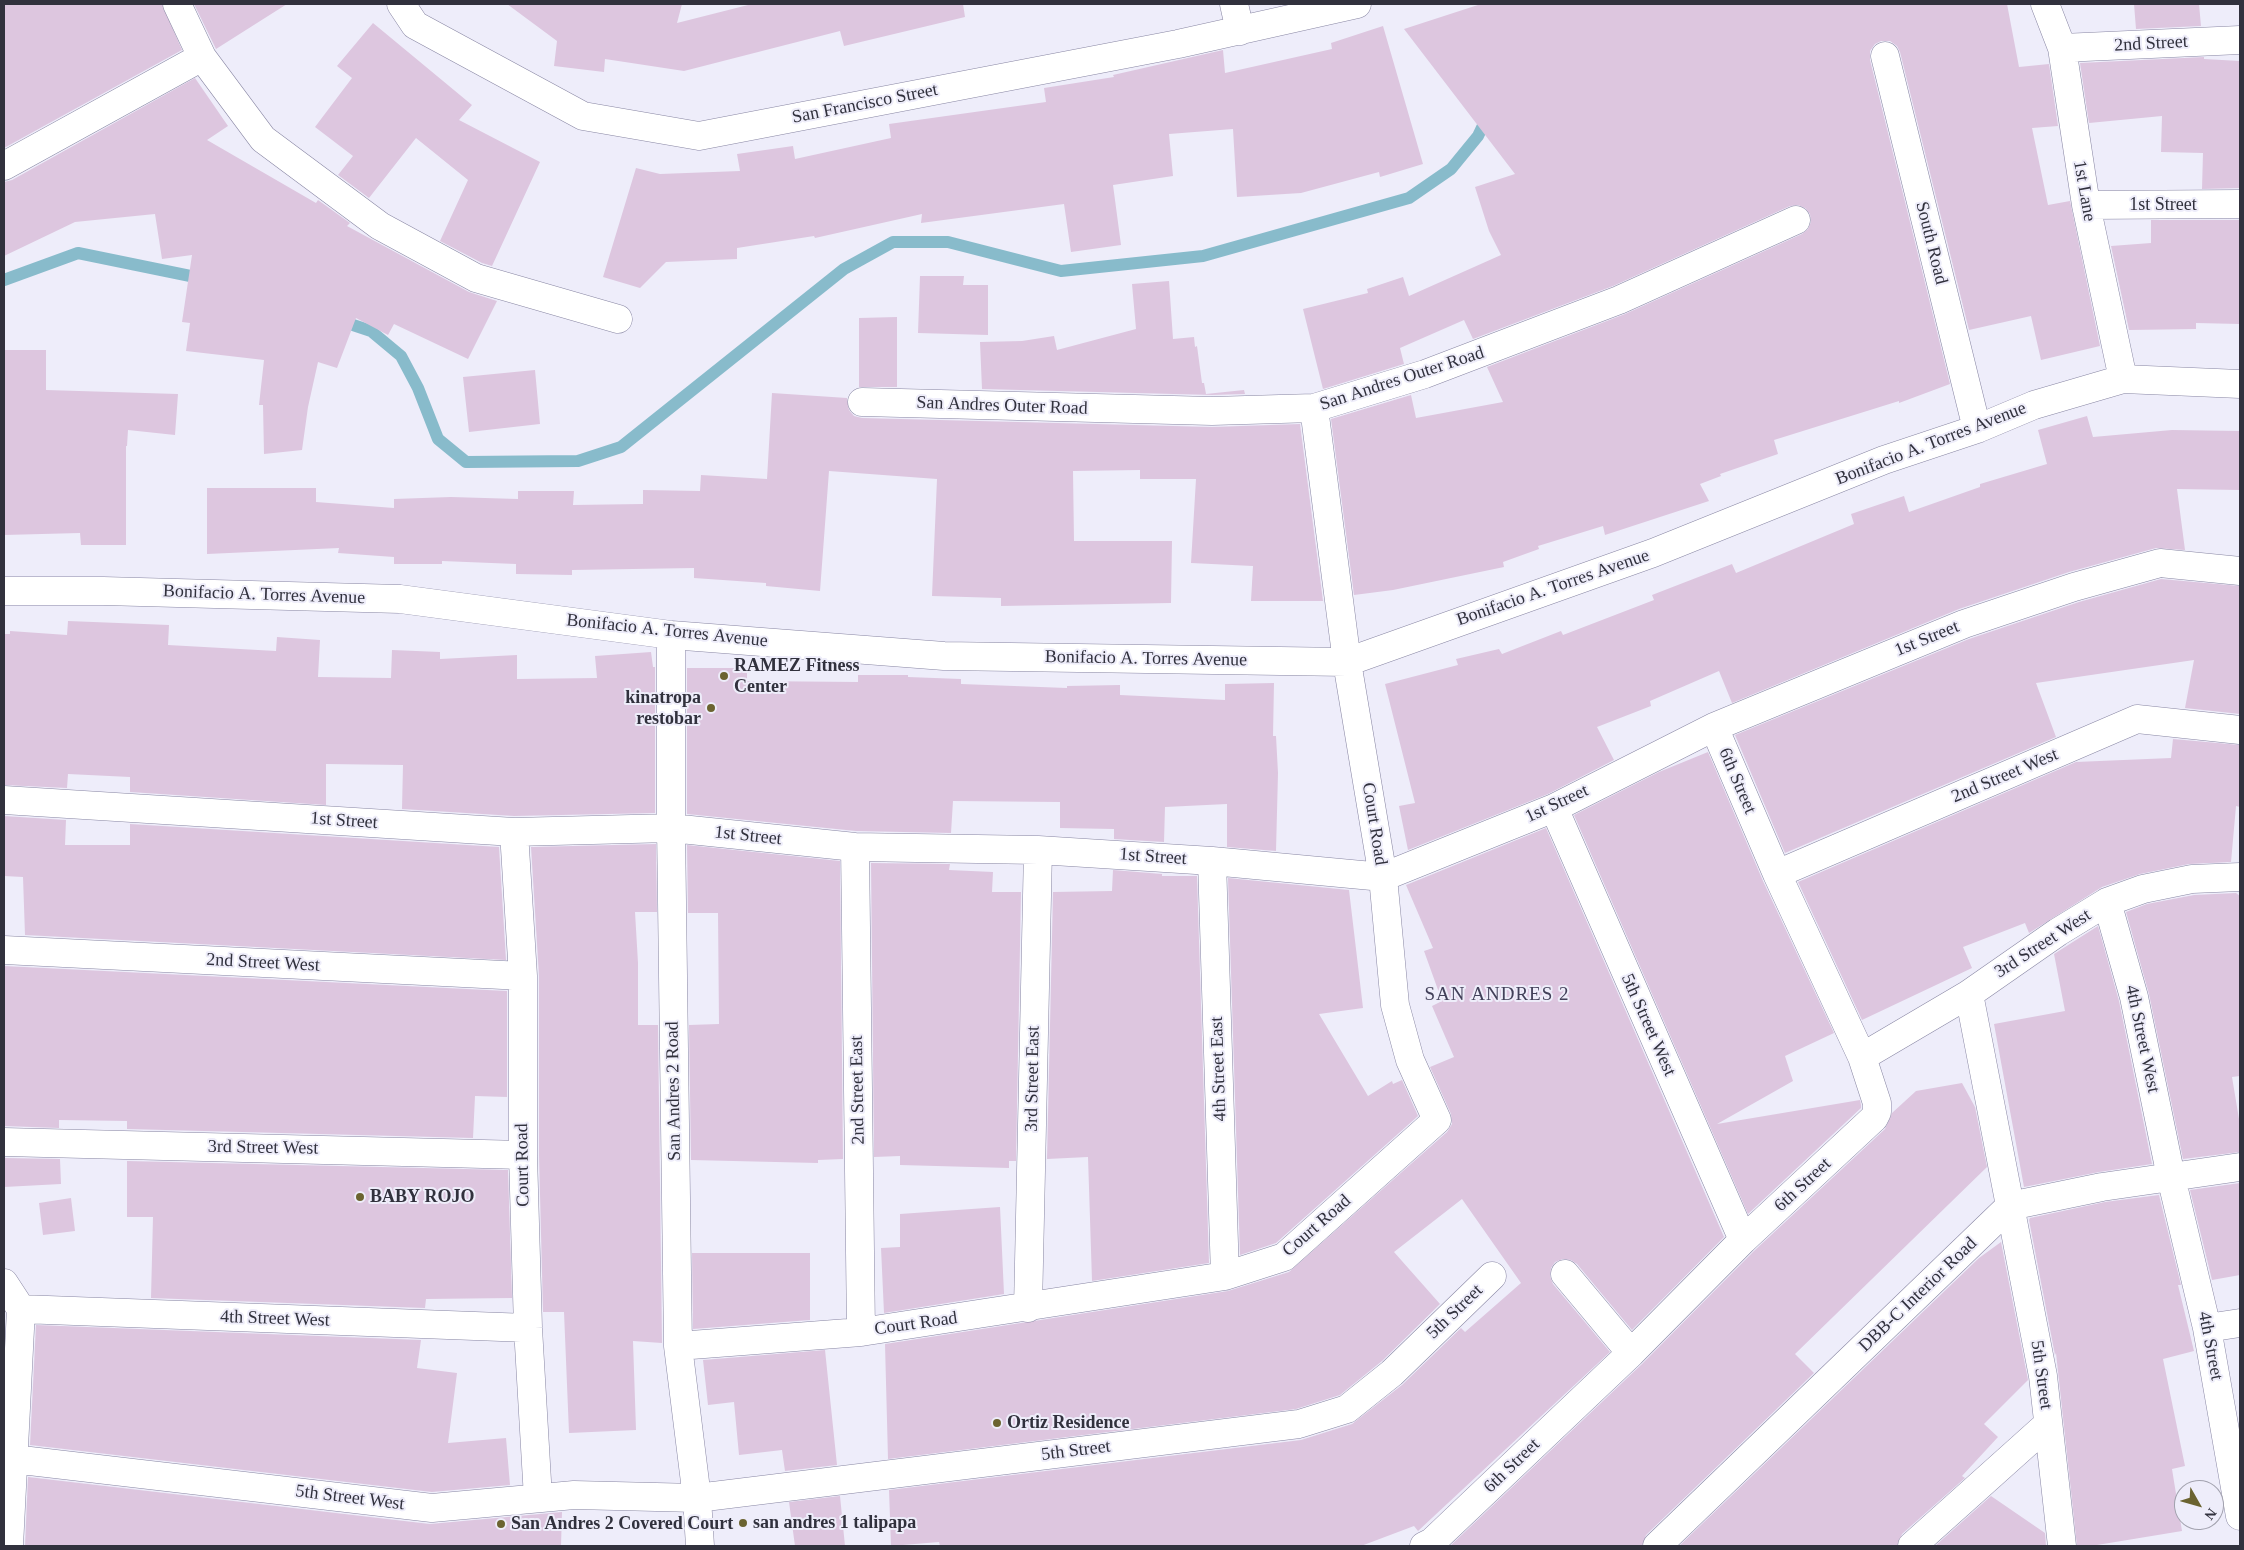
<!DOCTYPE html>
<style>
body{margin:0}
#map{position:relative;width:2244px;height:1550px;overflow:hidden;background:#eeedfa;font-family:"Times New Roman",serif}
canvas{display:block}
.frame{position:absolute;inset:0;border:5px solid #31313d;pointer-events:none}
.north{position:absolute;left:2174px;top:1480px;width:50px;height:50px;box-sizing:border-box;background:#eeedfa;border:1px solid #a2a2ae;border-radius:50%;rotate:128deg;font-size:14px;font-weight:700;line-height:20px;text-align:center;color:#31313d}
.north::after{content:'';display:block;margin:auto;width:18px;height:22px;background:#6b6330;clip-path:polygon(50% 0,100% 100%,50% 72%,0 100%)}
</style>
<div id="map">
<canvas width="2244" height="1550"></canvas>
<div class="frame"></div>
<div class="north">N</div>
</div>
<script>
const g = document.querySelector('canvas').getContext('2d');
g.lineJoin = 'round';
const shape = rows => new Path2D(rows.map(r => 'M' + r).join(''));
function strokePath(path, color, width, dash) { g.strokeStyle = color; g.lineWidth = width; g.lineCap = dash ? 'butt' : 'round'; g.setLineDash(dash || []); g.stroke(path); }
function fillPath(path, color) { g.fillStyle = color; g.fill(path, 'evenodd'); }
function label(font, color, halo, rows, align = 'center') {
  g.font = font + ' "Times New Roman",serif'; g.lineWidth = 4; g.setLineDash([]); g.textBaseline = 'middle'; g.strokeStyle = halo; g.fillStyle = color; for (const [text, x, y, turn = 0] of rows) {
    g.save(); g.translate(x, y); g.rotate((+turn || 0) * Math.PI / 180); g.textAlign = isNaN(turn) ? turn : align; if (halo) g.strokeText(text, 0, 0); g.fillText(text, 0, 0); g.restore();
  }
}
strokePath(shape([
 [4,280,78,253,205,279],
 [338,320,371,331,401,356,418,388,438,439,466,462,578,461,621,447,844,269,893,242,948,242,1061,271,1203,256,1409,198,1451,169,1478,136,1488,115]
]), '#88bbcb', 12);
fillPath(shape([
 [4,4,162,4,182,50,4,148],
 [194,4,287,4,216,49],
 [507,4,682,4,677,23,752,4,963,4,965,17,844,46,840,31,684,71,605,59,604,72,554,66,557,41],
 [1481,4,2007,4,2019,67,2049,64,2058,126,2032,128,2048,205,2070,201,2100,346,2041,360,2031,316,1969,330,1900,52,1897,46,1890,41,1881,41,1875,44,1870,51,1870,60,1950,384,1899,403,1899,401,1774,440,1778,454,1720,474,1721,476,1700,484,1709,501,1605,535,1603,526,1538,546,1539,549,1503,562,1504,567,1393,590,1354,595,1331,419,1411,395,1416,418,1503,402,1487,367,1625,314,1802,234,1808,229,1811,222,1810,214,1805,208,1798,205,1790,206,1613,286,1473,339,1464,320,1400,348,1404,364,1323,389,1303,309,1368,293,1367,289,1403,277,1409,296,1501,255,1489,231,1475,187,1515,174,1404,29],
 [2134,4,2199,4,2201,26,2136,29],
 [373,23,472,105,459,120,540,162,492,266,482,263,440,241,468,180,416,138,369,198,338,175,353,156,315,127,352,78,337,66],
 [1383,26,1423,164,1380,177,1379,172,1301,193,1237,197,1233,129,1169,134,1173,176,1113,185,1121,245,1071,252,1064,204,921,223,922,214,815,238,814,236,737,248,737,259,666,262,640,288,603,277,636,168,660,174,740,171,737,154,793,146,795,159,891,138,889,124,1046,102,1044,88,1114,77,1113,75,1223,50,1225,73,1332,49,1331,43],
 [2204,57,2204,59,2240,61,2240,188,2202,189,2203,153,2161,152,2162,116,2089,123,2080,63],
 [195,78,228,126,207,140,316,203,318,200,350,223,347,226,469,292,497,301,468,359,394,324,388,335,356,318,337,368,318,362,308,407,302,450,264,454,263,405,259,405,264,360,186,351,190,323,182,322,192,255,162,259,155,214,75,222,4,256,4,182,12,180],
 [2151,220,2240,220,2240,324,2196,323,2196,329,2129,330,2111,246,2151,243],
 [920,276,964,276,963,285,988,285,988,335,918,333],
 [1169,281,1173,339,1194,337,1195,347,1197,346,1202,383,1204,383,1206,394,1244,390,1245,394,1212,395,982,389,980,342,1022,341,1054,336,1057,350,1136,329,1132,284],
 [897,317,897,387,859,387,859,318],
 [4,350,46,350,46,390,178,394,175,435,128,430,127,446,126,446,126,545,81,545,80,533,4,535],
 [535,370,540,424,469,432,463,377],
 [772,393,847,398,849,410,854,416,862,418,1212,427,1300,424,1323,601,1251,601,1253,566,1191,563,1196,479,1140,479,1140,470,1073,471,1074,541,1172,541,1171,603,1001,606,1001,598,932,596,937,479,829,471,820,591,766,586,766,583,694,578,694,568,572,570,572,575,516,574,516,564,442,561,442,564,394,564,394,557,338,553,339,548,207,554,207,488,316,488,316,502,394,508,394,499,451,497,518,499,518,491,574,491,573,505,643,504,643,490,700,491,701,475,767,479],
 [2087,416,2093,437,2172,430,2240,431,2240,490,2177,489,2185,550,2156,548,2069,572,1959,609,1732,703,1719,671,1650,701,1651,706,1597,727,1614,760,1548,794,1408,850,1399,806,1415,803,1385,684,1458,665,1456,659,1499,649,1502,654,1561,631,1563,635,1654,600,1652,595,1732,564,1736,573,1854,524,1851,514,1904,496,1909,512,1980,487,1980,484,2047,464,2038,430],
 [2161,579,2240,586,2240,714,2185,708,2194,660,2036,683,2056,737,1785,853,1735,735,1969,639,2079,602],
 [68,621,169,625,168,645,276,651,277,637,320,640,318,677,391,678,392,650,440,652,440,659,517,655,517,679,597,678,595,656,651,652,653,667,655,667,655,813,514,816,402,809,403,765,326,764,326,805,130,792,130,777,68,774,67,788,4,785,4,634,10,634,10,631,67,635],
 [687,668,747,668,747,681,858,682,858,675,908,675,908,677,961,679,961,684,1067,688,1067,686,1120,685,1120,695,1225,700,1225,684,1274,683,1273,736,1276,736,1278,773,1276,851,1227,847,1227,804,1165,807,1164,842,1114,839,1114,829,1060,828,1060,802,953,801,951,833,856,831,687,814],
 [2173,739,2240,745,2240,807,2236,806,2231,862,2189,864,2140,874,2102,887,2029,933,2025,923,1963,947,1972,968,1862,1020,1798,882,2076,762,2171,758],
 [1708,752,1763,881,1834,1033,1785,1056,1793,1081,1717,1124,1860,1100,1861,1105,1861,1108,1748,1214,1574,815,1659,772],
 [4,816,66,820,65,845,130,845,130,824,499,847,506,960,25,935,23,877,4,876],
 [1546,828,1724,1237,1632,1330,1577,1264,1571,1260,1563,1259,1555,1262,1551,1268,1550,1276,1553,1284,1610,1352,1418,1531,1414,1526,1361,1546,940,1546,939,1542,891,1546,889,1490,1301,1440,1352,1424,1402,1385,1461,1328,1465,1332,1521,1283,1462,1199,1394,1252,1440,1304,1382,1361,1340,1395,1296,1409,888,1459,885,1344,1228,1291,1289,1272,1447,1132,1452,1124,1451,1114,1430,1067,1454,1057,1432,1006,1442,1001,1424,951,1433,948,1406,885],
 [656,844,657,912,635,912,638,963,638,1025,658,1025,662,1343,633,1341,636,1430,569,1433,564,1312,543,1312,539,1155,539,976,531,847],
 [687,845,840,861,843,1159,818,1160,818,1163,691,1160,689,1025,719,1024,718,913,688,913],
 [871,863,950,864,949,870,993,872,992,892,1021,892,1016,1161,1009,1161,1009,1168,900,1165,900,1156,874,1157],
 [1113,870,1162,874,1162,876,1197,876,1209,1263,1092,1281,1088,1157,1047,1159,1053,892,1112,891],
 [1228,878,1349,890,1363,1008,1319,1014,1368,1096,1392,1081,1393,1084,1402,1080,1418,1116,1276,1243,1240,1255],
 [2236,893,2240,896,2240,1076,2232,1077,2240,1125,2240,1152,2183,1159,2149,994,2126,912,2147,904,2194,895],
 [2098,926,2119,1001,2152,1164,2099,1172,2024,1187,1994,1024,2065,1011,2054,954],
 [4,966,507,991,507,1097,475,1096,473,1138,127,1129,127,1121,59,1120,59,1128,4,1126],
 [1962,1083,1975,1107,1987,1167,1795,1354,1814,1373,1646,1535,1642,1546,1450,1546,1642,1364,1754,1251,1885,1129,1892,1113,1916,1091],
 [4,1158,60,1159,61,1184,4,1187],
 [127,1161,508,1170,512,1298,426,1299,425,1308,151,1298,153,1217,127,1217],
 [2240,1183,2240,1275,2212,1280,2190,1190],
 [2159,1195,2181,1285,2178,1285,2194,1351,2163,1359,2185,1466,2172,1469,2182,1531,2091,1546,2077,1546,2056,1353,2055,1355,2029,1220,2030,1218,2105,1202],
 [71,1198,75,1231,43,1235,39,1203],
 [1000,1207,1004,1294,884,1313,881,1248,900,1247,900,1214],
 [2001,1242,2028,1380,1984,1424,1998,1437,1962,1476,1965,1478,1902,1534,1897,1546,1679,1546,1979,1258],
 [692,1253,810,1253,810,1320,693,1329],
 [36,1325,421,1340,417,1368,457,1373,448,1443,506,1438,510,1485,432,1492,30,1445],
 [825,1350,837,1465,785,1471,782,1450,739,1455,734,1402,708,1405,703,1360],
 [28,1477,430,1524,562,1512,561,1546,25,1546],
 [840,1496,845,1546,795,1546,789,1502],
 [1991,1496,2045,1533,2046,1546,1935,1546]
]), '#ddc6df');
const minor = shape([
 [401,4,415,25,583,116,699,136,1178,44,1357,4],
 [1234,4,1240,31],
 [2045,4,2062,48,2086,205,2123,379],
 [2062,48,2240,40],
 [1885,56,1977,429],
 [202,57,263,139,380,226,476,278,618,319],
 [4,166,202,57,177,4],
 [2086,205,2240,204],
 [862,402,1212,411,1314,408,1425,374,1619,300,1796,220],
 [4,591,103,591,400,599,671,635,944,656,1347,662,1653,553,1884,460,1977,429,2034,405,2123,379,2240,384],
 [671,635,671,828,678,1346,697,1498,700,1546],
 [4,800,514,832,671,828,855,847,1038,850,1212,861,1383,877,1554,808,1714,727,1964,624,2074,587,2160,563,2240,571],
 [1554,808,1743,1240],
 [514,832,523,976,523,1155,528,1328,538,1498],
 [855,847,861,1332],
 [1212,861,1225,1276],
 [1777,874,2137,719,2240,730],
 [2107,902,2134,997,2171,1177,2207,1328,2240,1516],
 [4,950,523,976],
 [1969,994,2043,1376,2062,1546],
 [1862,1057,1969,994,2058,932,2107,902,2143,889,2192,879,2240,877],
 [4,1142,523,1155],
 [1565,1274,1631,1353],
 [4,1283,21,1309,9,1546],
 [1028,1308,1038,850],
 [21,1309,528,1328],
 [2207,1328,2240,1323],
 [678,1346,861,1332,1225,1276,1284,1257,1437,1120,1410,1060,1395,1005,1383,877,1347,662,1314,408],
 [4,1458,432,1508,574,1495,697,1498,1299,1424,1347,1409,1392,1373,1492,1276],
 [1424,1546,1432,1542,1631,1353,1743,1240,1874,1118,1877,1112,1877,1103,1862,1057,1777,874,1714,727],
 [1657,1546,2010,1206,2102,1187,2240,1167],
 [1912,1546,2048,1424]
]);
strokePath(minor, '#8886a3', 29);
strokePath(minor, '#fff', 28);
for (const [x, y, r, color] of [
 [724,676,5,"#6b6330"],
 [711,708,5,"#6b6330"],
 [360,1197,5,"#6b6330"],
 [997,1423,5,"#6b6330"],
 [743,1523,5,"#6b6330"],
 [501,1524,5,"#6b6330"]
]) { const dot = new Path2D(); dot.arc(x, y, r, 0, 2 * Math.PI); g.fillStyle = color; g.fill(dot); strokePath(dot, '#eeedfa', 2); }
label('18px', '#31313d', '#eeedfa', [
 ["2nd Street",2151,44,-3],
 ["San Francisco Street",865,104,-11],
 ["1st Lane",2084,191,80],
 ["1st Street",2163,205],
 ["South Road",1931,243,76],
 ["San Andres Outer Road",1402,379,-18],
 ["San Andres Outer Road",1002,406,2],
 ["Bonifacio A. Torres Avenue",1931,444,-21],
 ["Bonifacio A. Torres Avenue",1553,588,-19],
 ["Bonifacio A. Torres Avenue",264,595,2],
 ["Bonifacio A. Torres Avenue",667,631,6],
 ["1st Street",1927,639,-22],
 ["Bonifacio A. Torres Avenue",1146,659,1],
 ["2nd Street West",2005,776,-23],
 ["6th Street",1737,781,67],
 ["1st Street",1557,804,-25],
 ["1st Street",344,821,4],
 ["Court Road",1374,824,81],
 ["1st Street",748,836,6],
 ["1st Street",1153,857,4],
 ["3rd Street West",2043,944,-33],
 ["2nd Street West",263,963,3],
 ["5th Street West",1648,1025,66],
 ["4th Street West",2142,1039,78],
 ["4th Street East",1219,1069,-92],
 ["3rd Street East",1033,1079,-89],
 ["2nd Street East",858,1090,-91],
 ["San Andres 2 Road",674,1091,-91],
 ["3rd Street West",263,1148,1],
 ["Court Road",523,1165,-91],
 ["6th Street",1803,1185,-43],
 ["Court Road",1317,1226,-41],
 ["DBB-C Interior Road",1918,1295,-44],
 ["5th Street",1455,1312,-44],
 ["4th Street West",275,1319,2],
 ["Court Road",916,1324,-8],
 ["4th Street",2210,1346,79],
 ["5th Street",2041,1375,82],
 ["5th Street",1076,1451,-7],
 ["6th Street",1512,1466,-44],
 ["5th Street West",350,1498,7]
]);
label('bold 18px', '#31313d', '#eeedfa', [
 ["RAMEZ Fitness",734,666],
 ["Center",734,687],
 ["kinatropa",701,698,"right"],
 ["restobar",701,719,"right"],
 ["BABY ROJO",370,1197],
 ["Ortiz Residence",1007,1423],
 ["san andres 1 talipapa",753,1523],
 ["San Andres 2 Covered Court",511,1524]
], 'left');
g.letterSpacing = '1px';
label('19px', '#424059', '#eeedfa', [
 ["SAN ANDRES 2",1497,995]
]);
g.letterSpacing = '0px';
</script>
